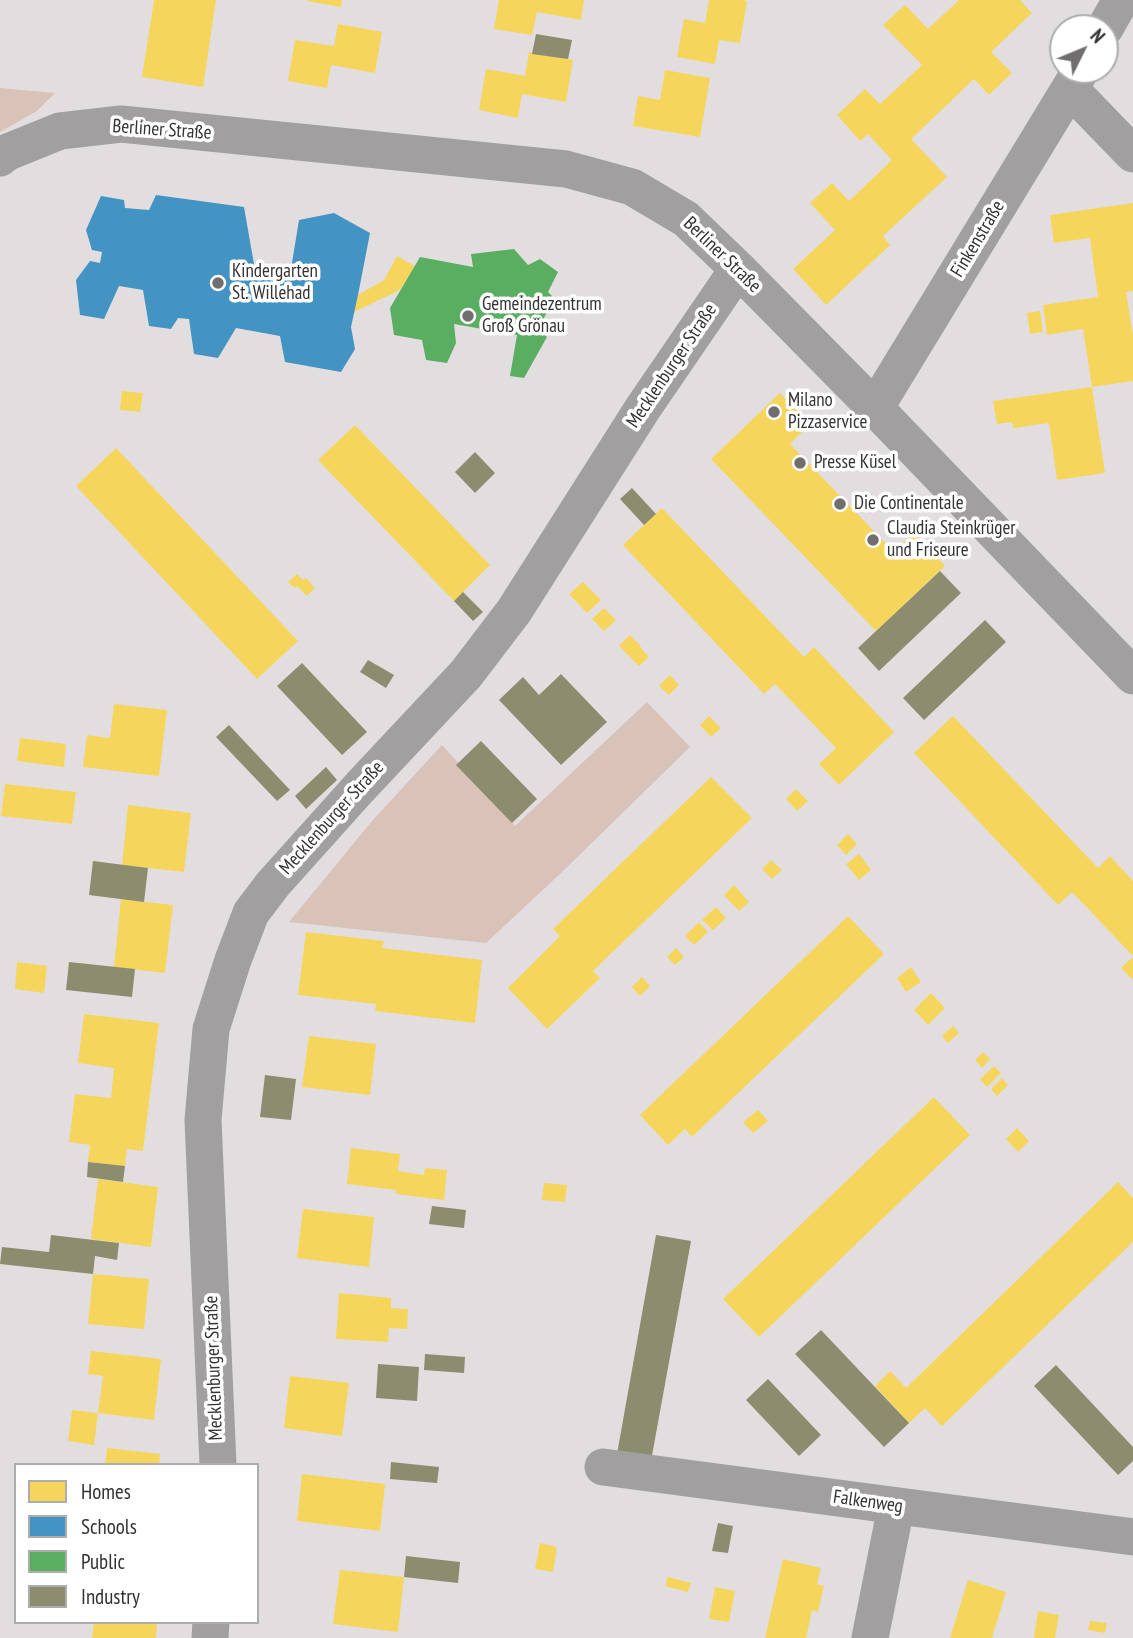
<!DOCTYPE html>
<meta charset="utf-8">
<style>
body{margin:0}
#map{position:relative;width:1133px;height:1638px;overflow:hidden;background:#e2dee0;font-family:"PT Sans Narrow",sans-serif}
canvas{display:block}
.legend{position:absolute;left:14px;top:1463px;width:245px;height:161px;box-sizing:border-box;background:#fff;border:2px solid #aeadad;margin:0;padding:9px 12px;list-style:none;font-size:21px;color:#343233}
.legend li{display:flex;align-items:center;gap:14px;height:35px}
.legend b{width:35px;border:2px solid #aeadad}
.north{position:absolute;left:1049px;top:14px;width:70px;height:70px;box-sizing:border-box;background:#fff;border:2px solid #aeadad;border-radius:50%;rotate:47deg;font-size:19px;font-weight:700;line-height:28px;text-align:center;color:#343233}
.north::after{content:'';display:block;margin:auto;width:24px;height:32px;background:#716e70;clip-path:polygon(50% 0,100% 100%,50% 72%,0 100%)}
</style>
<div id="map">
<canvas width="1133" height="1638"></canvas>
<ul class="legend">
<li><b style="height:19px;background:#f6d55c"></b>Homes</li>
<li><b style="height:19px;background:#4393c3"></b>Schools</li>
<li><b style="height:19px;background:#5aae61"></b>Public</li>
<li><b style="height:19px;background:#8c8c6e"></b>Industry</li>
</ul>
<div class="north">N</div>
</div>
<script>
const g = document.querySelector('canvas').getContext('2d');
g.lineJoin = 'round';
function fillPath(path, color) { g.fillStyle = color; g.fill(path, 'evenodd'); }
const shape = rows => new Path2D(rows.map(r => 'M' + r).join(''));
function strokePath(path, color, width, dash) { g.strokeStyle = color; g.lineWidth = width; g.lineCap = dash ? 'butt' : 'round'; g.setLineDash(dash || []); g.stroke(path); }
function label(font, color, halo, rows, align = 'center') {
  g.font = font + ' "PT Sans Narrow",sans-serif'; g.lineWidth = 7; g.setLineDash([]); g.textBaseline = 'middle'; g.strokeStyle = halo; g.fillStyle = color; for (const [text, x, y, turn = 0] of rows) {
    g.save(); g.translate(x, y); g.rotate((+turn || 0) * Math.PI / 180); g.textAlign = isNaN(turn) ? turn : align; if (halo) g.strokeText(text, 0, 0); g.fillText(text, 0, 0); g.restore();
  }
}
fillPath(shape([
 [0,88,55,93,37,111,0,132],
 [647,702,690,747,561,873,486,943,289,922,372,821,442,745,515,826]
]), '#d9c2b7');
fillPath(shape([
 [154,0,216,0,203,87,142,77],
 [307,0,342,0,341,7,307,1],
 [499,0,584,0,581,20,537,12,532,35,494,29],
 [709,0,744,0,747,2,740,43,719,40,715,64,677,57,684,19,705,23],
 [959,0,1020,0,1032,13,991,52,1012,73,989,95,974,79,911,139,947,177,883,236,890,245,826,305,793,269,835,230,810,203,832,183,849,201,892,160,868,134,860,141,837,115,865,89,880,104,922,65,883,25,905,5,928,29],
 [338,24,382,32,375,73,331,65,327,88,288,81,295,40,334,46],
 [529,52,573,60,566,102,522,94,518,118,479,110,486,69,525,76],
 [665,70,710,78,700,137,633,126,638,96,660,100],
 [1133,203,1133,291,1126,292,1133,336,1133,381,1092,387,1083,329,1047,335,1043,305,1098,297,1090,238,1054,243,1050,215],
 [397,256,415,266,400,290,354,312,358,295,384,280],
 [1040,311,1043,332,1030,334,1027,313],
 [1092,387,1105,473,1057,480,1049,423,1013,428,1012,422,997,424,993,401],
 [122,391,143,393,140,412,120,410],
 [780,393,810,424,790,444,894,552,914,533,945,566,876,631,711,459],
 [355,425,490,565,454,601,318,460],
 [116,448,298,641,257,679,76,486],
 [662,508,804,657,814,647,894,732,839,785,819,764,836,748,775,684,764,694,623,545],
 [297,574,303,580,306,578,315,588,307,596,297,586,295,588,288,582],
 [583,582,601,600,587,613,569,594],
 [604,608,616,620,604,631,592,619],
 [630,635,641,646,640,647,649,657,639,666,619,646],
 [670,675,679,685,669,695,659,686],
 [114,704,167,710,159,776,83,767,87,735,110,738],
 [709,716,721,728,711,737,700,725],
 [953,716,1098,868,1110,856,1133,881,1133,956,1072,892,1058,905,914,753],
 [20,738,66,744,64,767,17,761],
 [711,777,752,818,593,971,600,978,547,1029,508,988,560,936,553,929],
 [5,784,76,792,72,824,1,816],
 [796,789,808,801,797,811,786,799],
 [128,805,191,813,184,872,122,865],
 [848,834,857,844,846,855,837,845],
 [859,854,871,870,859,880,846,864],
 [771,860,782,870,772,879,762,869],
 [734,885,749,902,739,911,724,895],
 [121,899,173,905,165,973,114,967],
 [716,907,726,918,713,930,702,920],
 [848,916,884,954,692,1137,685,1129,668,1145,640,1115],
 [699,922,708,932,694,945,685,936],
 [306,932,384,941,382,948,482,960,475,1023,375,1011,376,1004,298,995],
 [676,948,684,957,675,965,667,957],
 [1133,957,1133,980,1121,968],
 [17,962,47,966,44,993,15,989],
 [911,967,921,982,906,992,897,978],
 [642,977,650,986,640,996,632,987],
 [931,993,945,1008,928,1025,914,1010],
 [84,1014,159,1023,143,1151,127,1149,125,1166,88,1162,90,1145,69,1142,75,1094,111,1098,114,1068,78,1063],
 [953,1026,959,1033,948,1043,942,1036],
 [309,1036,376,1044,370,1095,302,1087],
 [983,1052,990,1059,982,1068,975,1060],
 [994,1066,1001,1073,987,1087,980,1079],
 [1002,1078,1008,1085,997,1096,991,1089],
 [934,1097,970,1135,759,1337,723,1299],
 [758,1110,768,1121,753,1133,743,1122],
 [1017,1128,1029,1141,1018,1152,1006,1139],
 [351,1148,400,1154,398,1171,424,1175,425,1168,447,1170,444,1200,396,1194,396,1190,347,1184],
 [98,1179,158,1187,151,1247,91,1239],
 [1118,1182,1133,1198,1133,1242,942,1426,925,1408,909,1423,875,1386,890,1371,906,1388],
 [544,1183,567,1185,565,1202,542,1200],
 [303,1209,374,1217,369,1267,297,1258],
 [93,1274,149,1279,144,1329,88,1324],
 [339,1293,391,1298,391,1308,408,1309,407,1329,389,1328,388,1342,336,1339],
 [91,1351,161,1359,154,1420,98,1413,103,1376,88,1374],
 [290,1376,349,1383,342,1436,284,1428],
 [72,1410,98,1413,94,1445,68,1441],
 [107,1448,160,1454,159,1465,105,1465],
 [302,1474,385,1484,380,1531,297,1521],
 [540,1543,557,1547,553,1572,535,1569],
 [783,1559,821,1568,817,1584,824,1586,818,1612,812,1610,806,1638,765,1638],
 [340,1570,404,1577,398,1632,333,1624],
 [668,1577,691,1583,688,1592,665,1586],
 [968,1580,1006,1592,992,1638,950,1638],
 [715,1587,735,1591,729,1622,709,1619],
 [1038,1611,1059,1615,1055,1638,1034,1638],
 [1090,1621,1107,1623,1105,1633,1088,1630],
 [94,1622,157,1622,156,1638,92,1638]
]), '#f6d55c');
fillPath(shape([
 [156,195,244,207,255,270,290,275,299,220,334,213,370,233,358,295,351,327,355,349,341,372,285,362,280,336,236,328,218,358,194,354,189,319,178,318,171,329,149,326,143,290,119,286,104,319,80,315,76,280,90,261,100,263,102,252,92,250,86,230,101,196,124,200,125,208,149,210]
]), '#4393c3');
fillPath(shape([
 [514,249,528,265,540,259,558,272,548,292,554,298,539,328,547,337,524,378,510,376,517,335,454,324,456,343,447,363,426,360,422,340,394,335,390,308,420,257,473,267,471,254]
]), '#5aae61');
fillPath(shape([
 [536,34,572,40,568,59,532,54],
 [475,452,495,473,475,493,455,472],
 [632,488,656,514,644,525,620,499],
 [940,571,961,593,879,671,858,648],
 [463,592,483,612,473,621,454,601],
 [985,620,1006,642,924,720,903,698],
 [368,660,394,675,386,688,360,672],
 [302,663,367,732,342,755,277,686],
 [561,674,607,722,561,765,499,700,523,677,539,695],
 [229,725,290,790,277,801,216,737],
 [481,741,537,799,512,823,456,765],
 [326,767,337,780,306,809,295,796],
 [93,861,148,868,144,902,89,895],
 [69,962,135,969,132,997,66,990],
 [265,1075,296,1079,291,1120,260,1117],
 [88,1162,125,1166,123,1182,87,1177],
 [432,1206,466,1210,464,1228,429,1224],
 [51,1235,119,1243,117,1260,95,1256,93,1274,0,1264,2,1247,49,1252],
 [656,1235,691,1241,651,1461,617,1454],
 [821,1330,909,1423,884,1447,795,1354],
 [425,1354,465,1357,464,1373,424,1370],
 [378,1364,419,1367,417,1401,376,1398],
 [1056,1365,1133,1447,1133,1461,1118,1475,1034,1386],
 [768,1379,821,1435,799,1456,746,1400],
 [391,1462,439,1467,437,1483,390,1479],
 [718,1523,733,1526,728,1553,712,1551],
 [406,1556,460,1562,458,1583,404,1577]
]), '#8c8c6e');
strokePath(shape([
 [1105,28,1121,0],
 [1070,89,1133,154],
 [0,158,8,152,60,131,121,124,566,169,632,187,686,219,738,269,875,408,1133,676],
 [875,408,1081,70],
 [218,1465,203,1120,211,1029,233,960,251,913,273,884,360,787,466,674,514,611,643,408,738,269],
 [603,1467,1133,1537],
 [210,1638,211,1622],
 [870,1638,896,1507]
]), '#a19f9f', 37);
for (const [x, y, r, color] of [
 [218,283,7,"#716e70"],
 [468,316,7,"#716e70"],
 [774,412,7,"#716e70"],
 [800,463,7,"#716e70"],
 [840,504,7,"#716e70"],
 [873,540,7,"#716e70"]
]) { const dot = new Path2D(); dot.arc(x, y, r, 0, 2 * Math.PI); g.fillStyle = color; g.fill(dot); strokePath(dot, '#fff', 2.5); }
label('19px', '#343233', '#fff', [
 ["Berliner Straße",162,130,4],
 ["Finkenstraße",978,239,-59],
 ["Berliner Straße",722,255,44],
 ["Mecklenburger Straße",672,366,-56],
 ["Mecklenburger Straße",332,818,-48],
 ["Mecklenburger Straße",214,1368,-92],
 ["Falkenweg",868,1502,8]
]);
label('19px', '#343233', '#fff', [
 ["Kindergarten",232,272],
 ["St. Willehad",232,294],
 ["Gemeindezentrum",482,305],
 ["Groß Grönau",482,327],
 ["Milano",788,401],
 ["Pizzaservice",788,423],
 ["Presse Küsel",814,463],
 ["Die Continentale",854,504],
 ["Claudia Steinkrüger",887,529],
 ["und Friseure",887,551]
], 'left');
</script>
